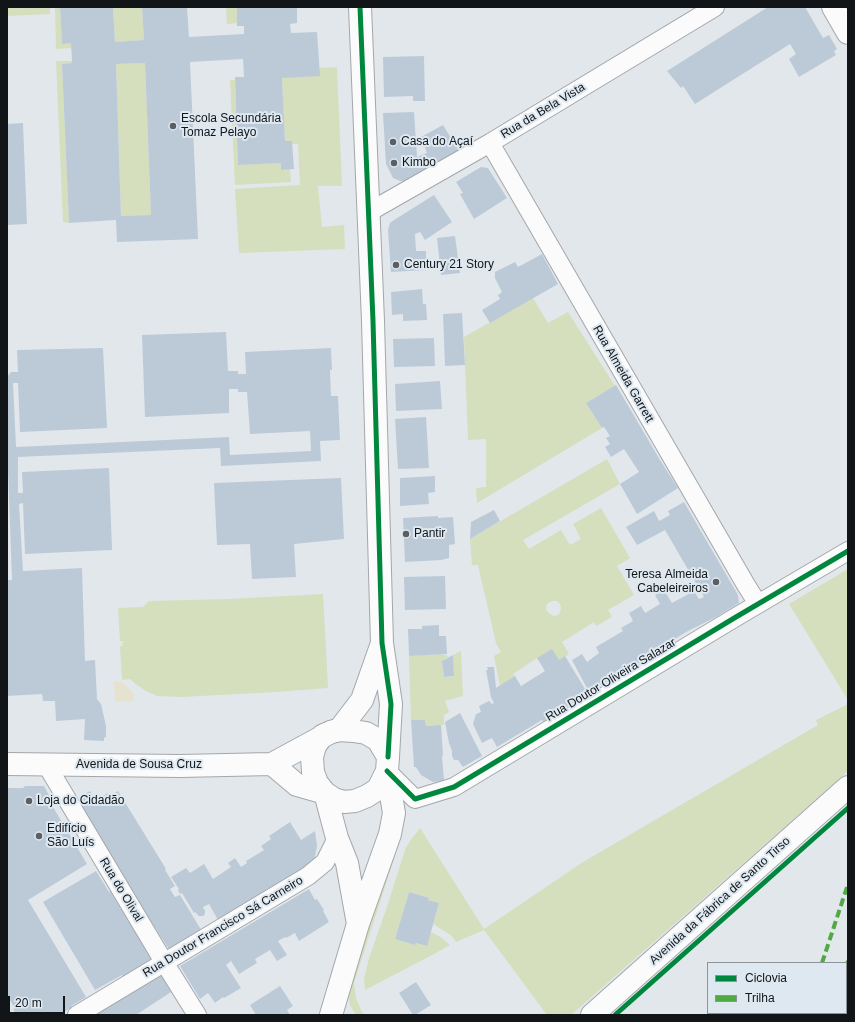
<!DOCTYPE html>
<meta charset="utf-8">
<style>
body{margin:0}
#map{position:relative;width:855px;height:1022px;overflow:hidden;background:#e2e7ec;font-family:Arial,sans-serif}
canvas{display:block}
.frame{position:absolute;inset:0;border:8px solid #121518;pointer-events:none}
.legend{position:absolute;left:707px;top:962px;width:140px;height:52px;box-sizing:border-box;background:#dee8f0;border:1px solid #8c949a;margin:0;padding:5px 7px;list-style:none;font-size:12px;color:#121518}
.legend li{display:flex;align-items:center;gap:8px;height:20px}
.legend b{width:20px;border:1px solid #8c949a}
.scale{position:absolute;left:8px;top:996px;width:57px;height:18px;box-sizing:border-box;border:2px solid #121518;border-top:0;padding-left:5px;font-size:12px;line-height:14px;white-space:nowrap;color:#121518;-webkit-text-stroke:3px #dee8f0;paint-order:stroke}
</style>
<div id="map">
<canvas width="855" height="1022"></canvas>
<div class="frame"></div>
<ul class="legend">
<li><b style="height:5px;background:#00873e"></b>Ciclovia</li>
<li><b style="height:5px;background:#51a942"></b>Trilha</li>
</ul>
<div class="scale">20 m</div>
</div>
<script>
const g = document.querySelector('canvas').getContext('2d');
g.lineJoin = 'round';
function fillPath(path, color) { g.fillStyle = color; g.fill(path, 'evenodd'); }
const shape = rows => new Path2D(rows.map(r => 'M' + r).join(''));
function strokePath(path, color, width, dash) { g.strokeStyle = color; g.lineWidth = width; g.lineCap = dash ? 'butt' : 'round'; g.setLineDash(dash || []); g.stroke(path); }
function label(font, color, halo, rows, align = 'center') {
  g.font = font + ' Arial,sans-serif'; g.lineWidth = 4; g.setLineDash([]); g.textBaseline = 'middle'; g.strokeStyle = halo; g.fillStyle = color; for (const [text, x, y, turn = 0] of rows) {
    g.save(); g.translate(x, y); g.rotate((+turn || 0) * Math.PI / 180); g.textAlign = isNaN(turn) ? turn : align; if (halo) g.strokeText(text, 0, 0); g.fillText(text, 0, 0); g.restore();
  }
}
fillPath(shape([
 [7,7,50,7,50,14,7,16],
 [55,7,60,7,62,43,71,43,72,48,56,49],
 [113,7,142,7,144,40,115,42],
 [226,7,237,7,237,23,227,24],
 [56,61,72,61,72,63,62,64,69,223,63,222],
 [145,63,151,215,121,216,116,64],
 [337,67,342,186,318,186,322,227,344,225,345,249,239,253,235,189,300,185,298,144,292,144,292,141,285,141,282,78,319,68],
 [230,80,235,80,238,165,281,163,282,170,290,169,291,182,235,185],
 [533,298,548,323,568,312,615,386,586,403,602,428,477,503,476,488,486,487,486,439,468,440,464,337],
 [607,459,620,484,523,540,529,549,561,530,570,545,581,539,573,524,601,508,630,558,617,566,634,595,608,610,612,617,596,626,594,622,562,642,569,654,559,660,537,658,513,674,515,676,500,686,494,656,501,652,496,643,478,565,472,565,470,539],
 [553,601,557,601,560,604,561,608,560,612,558,615,554,616,550,614,547,611,546,608,547,604,550,602],
 [848,569,848,700,789,604],
 [323,594,328,688,276,692,182,697,157,696,148,692,137,685,130,679,122,680,120,646,122,646,123,641,120,641,118,608,143,607,149,601,229,599],
 [461,651,463,696,445,701,449,712,444,715,444,725,426,726,425,720,411,720,409,656,439,654,449,656,442,661,444,677,449,677,454,676,453,655],
 [848,704,848,771,571,1015,547,1015,484,930,456,942,452,936,433,924,439,903,428,900,429,898,409,892,395,939,415,945,416,943,426,946,431,932,442,938,450,945,434,954,365,990,364,979,369,958,386,910,406,847,413,837,420,828,484,929,583,862,818,725,816,720],
 [402,834,354,983,356,998,361,1010,364,1015,356,1015,350,1005,347,989,393,838]
]), '#d5debd');
fillPath(shape([
 [114,682,122,682,134,694,134,701,115,702]
]), '#e5e2cf');
fillPath(shape([
 [60,7,113,7,115,42,144,40,142,7,187,7,189,37,244,34,244,26,237,26,237,7,297,7,297,23,290,24,291,33,317,32,320,76,282,78,285,141,292,141,294,169,281,170,281,163,238,165,235,77,244,77,243,59,190,62,198,239,117,242,116,220,69,223,62,64,72,63,72,61,71,43,62,44],
 [145,63,151,215,121,216,116,64],
 [768,7,805,7,823,38,829,35,837,49,834,51,836,55,799,77,789,59,796,54,790,44,695,104,683,86,681,88,667,71],
 [424,56,425,101,413,101,413,96,384,97,383,57],
 [414,112,417,157,427,153,421,137,443,125,459,151,408,181,400,181,393,178,386,164,383,113],
 [23,123,27,224,7,225,7,124],
 [481,167,488,168,507,198,474,219,460,194,463,193,456,182],
 [434,195,452,222,425,240,420,232,415,234,416,251,426,251,426,270,391,272,388,230,390,223,394,220],
 [455,236,460,273,441,275,437,238],
 [542,254,558,284,490,323,482,310,500,299,498,295,502,292,495,278,495,272,515,262,518,267],
 [422,289,423,304,426,304,427,320,403,321,403,314,392,315,391,292],
 [462,313,465,365,445,366,443,314],
 [226,332,228,371,238,371,238,374,246,374,245,352,331,348,332,370,330,370,331,396,338,396,340,440,320,441,321,461,221,466,220,448,18,457,18,493,23,493,22,472,109,468,112,550,25,554,23,503,19,504,23,571,82,568,85,661,95,660,97,699,101,704,106,726,106,738,104,737,104,741,84,740,85,719,56,721,55,701,43,701,42,694,7,696,7,580,12,580,7,442,7,377,11,372,18,372,17,350,103,348,107,428,20,432,18,383,13,383,16,447,229,437,230,455,311,451,310,431,250,434,247,392,238,392,238,389,229,389,229,413,145,417,142,335],
 [434,338,435,366,394,367,393,339],
 [440,381,442,409,396,411,395,384],
 [616,385,660,460,678,488,637,514,620,484,639,472,624,449,611,457,605,447,610,444,606,438,610,436,604,427,602,428,586,403],
 [426,417,429,468,398,469,395,419],
 [435,476,435,492,428,493,429,504,400,506,400,478],
 [341,478,344,539,294,544,296,577,252,579,250,544,217,545,214,483],
 [684,502,738,595,739,603,716,617,688,631,663,646,664,648,589,692,572,660,582,654,587,662,599,653,596,647,623,631,621,628,633,621,629,613,641,606,645,613,660,604,655,595,664,590,672,603,694,591,699,599,704,597,665,530,637,545,626,527,654,511,659,521,670,515,668,511],
 [494,510,500,521,470,539,471,522],
 [438,516,438,518,453,517,455,544,449,545,449,558,441,560,405,562,403,518],
 [445,576,446,609,405,610,404,577],
 [439,625,439,636,446,636,447,654,409,656,408,629,422,629,422,626],
 [552,649,559,660,565,656,588,694,543,722,542,720,497,747,492,738,482,743,473,724,476,714,481,712,479,706,489,701,492,704,494,703,491,697,486,670,488,670,487,667,494,667,496,688,515,676,521,686,545,671,537,658],
 [453,655,454,676,444,677,442,661],
 [460,713,482,756,463,767,458,760,454,760,452,756,452,751,449,743,445,722],
 [411,720,425,720,426,726,441,725,443,755,442,756,444,781,433,782,421,775,416,767,414,767],
 [25,786,44,786,50,797,47,799,50,803,49,804,51,808,53,807,87,864,28,900,86,997,71,1006,72,1007,59,1015,14,1015,16,1014,13,1009,15,1008,7,996,7,788,23,788],
 [90,791,96,800,108,793,110,796,118,791,155,851,166,869,165,870,175,886,170,889,175,897,180,895,203,933,170,951,142,907,77,799],
 [290,822,301,840,315,831,317,846,314,861,312,866,284,883,283,880,218,920,209,904,203,907,205,911,205,914,203,916,199,916,196,913,196,912,194,913,182,893,180,894,178,890,179,889,171,877,186,868,190,873,204,864,213,879,231,867,228,863,235,858,241,867,247,863,246,861,264,850,261,846,271,839,269,836],
 [96,871,109,892,110,891,152,959,123,977,122,975,95,990,43,902],
 [309,889,315,900,317,899,324,910,323,911,329,922,299,941,295,933,286,938,285,937,278,941,287,955,277,961,270,950,255,959,257,963,239,974,231,961,226,965,241,988,224,998,223,997,215,1003,208,993,200,999,180,966],
 [409,892,429,898,428,900,439,903,427,946,416,943,415,945,395,939],
 [161,975,171,992,136,1015,94,1015],
 [416,982,431,1005,415,1015,413,1015,399,993],
 [280,986,293,1006,287,1010,290,1015,256,1015,250,1005]
]), '#bccad8');
const minor = shape([
 [490,143,746,585,758,604],
 [369,212,490,143,715,7],
 [46,764,164,962,197,1015],
 [387,771,415,799,454,787,736,617,848,551],
 [77,1015,308,876,325,862,337,838]
]);
const tertiary = shape([
 [360,7,373,321,382,643,391,704,388,757],
 [833,7,848,33],
 [324,735,331,732,339,730,362,700,381,646],
 [592,1015,848,787]
]);
const secondary = shape([
 [339,730,353,731,366,733,378,740,388,757,387,771,378,789,367,796,355,801,344,802,334,799,325,793,317,783,313,772,312,757,315,746,322,736,331,732,339,730],
 [7,764,180,766,272,764,331,732,339,730],
 [272,764,297,785,325,793],
 [325,793,337,838,347,863,358,924],
 [331,1015,358,924,390,834,394,813,387,771]
]);
strokePath(minor, '#a3a7ab', 20);
strokePath(tertiary, '#a3a7ab', 24);
strokePath(secondary, '#a3a7ab', 24);
strokePath(minor, '#fbfbfc', 18);
strokePath(tertiary, '#fbfbfc', 22);
strokePath(secondary, '#fbfbfc', 22);
strokePath(shape([
 [822,963,848,884],
 [846,967,848,961],
 [805,1015,806,1013],
 [829,1015,829,1013]
]), '#51a942', 4, [8, 4]);
strokePath(shape([
 [360,7,373,321,382,643,391,704,388,757],
 [387,771,415,799,454,787,736,617,848,551],
 [615,1015,848,808]
]), '#00873e', 5);
for (const [x, y, r, color] of [
 [173,126,4,"#5b5e62"],
 [393,142,4,"#5b5e62"],
 [394,163,4,"#5b5e62"],
 [396,265,4,"#5b5e62"],
 [406,534,4,"#5b5e62"],
 [716,582,4,"#5b5e62"],
 [29,801,4,"#5b5e62"],
 [39,836,4,"#5b5e62"]
]) { const dot = new Path2D(); dot.arc(x, y, r, 0, 2 * Math.PI); g.fillStyle = color; g.fill(dot); strokePath(dot, '#dee8f0', 1.5); }
label('12px', '#121518', '#dee8f0', [
 ["Rua da Bela Vista",543,111,-31],
 ["Rua Almeida Garrett",623,374,60],
 ["Rua Doutor Oliveira Salazar",611,680,-31],
 ["Avenida de Sousa Cruz",139,765],
 ["Rua do Olival",121,890,59],
 ["Avenida da Fábrica de Santo Tirso",720,901,-42],
 ["Rua Doutor Francisco Sá Carneiro",223,927,-31]
]);
label('12px', '#121518', '#dee8f0', [
 ["Escola Secundária",181,119],
 ["Tomaz Pelayo",181,133],
 ["Casa do Açaí",401,142],
 ["Kimbo",402,163],
 ["Century 21 Story",404,265],
 ["Pantir",414,534],
 ["Teresa Almeida",708,575,"right"],
 ["Cabeleireiros",708,589,"right"],
 ["Loja do Cidadão",37,801],
 ["Edifício",47,829],
 ["São Luís",47,843]
], 'left');
</script>
